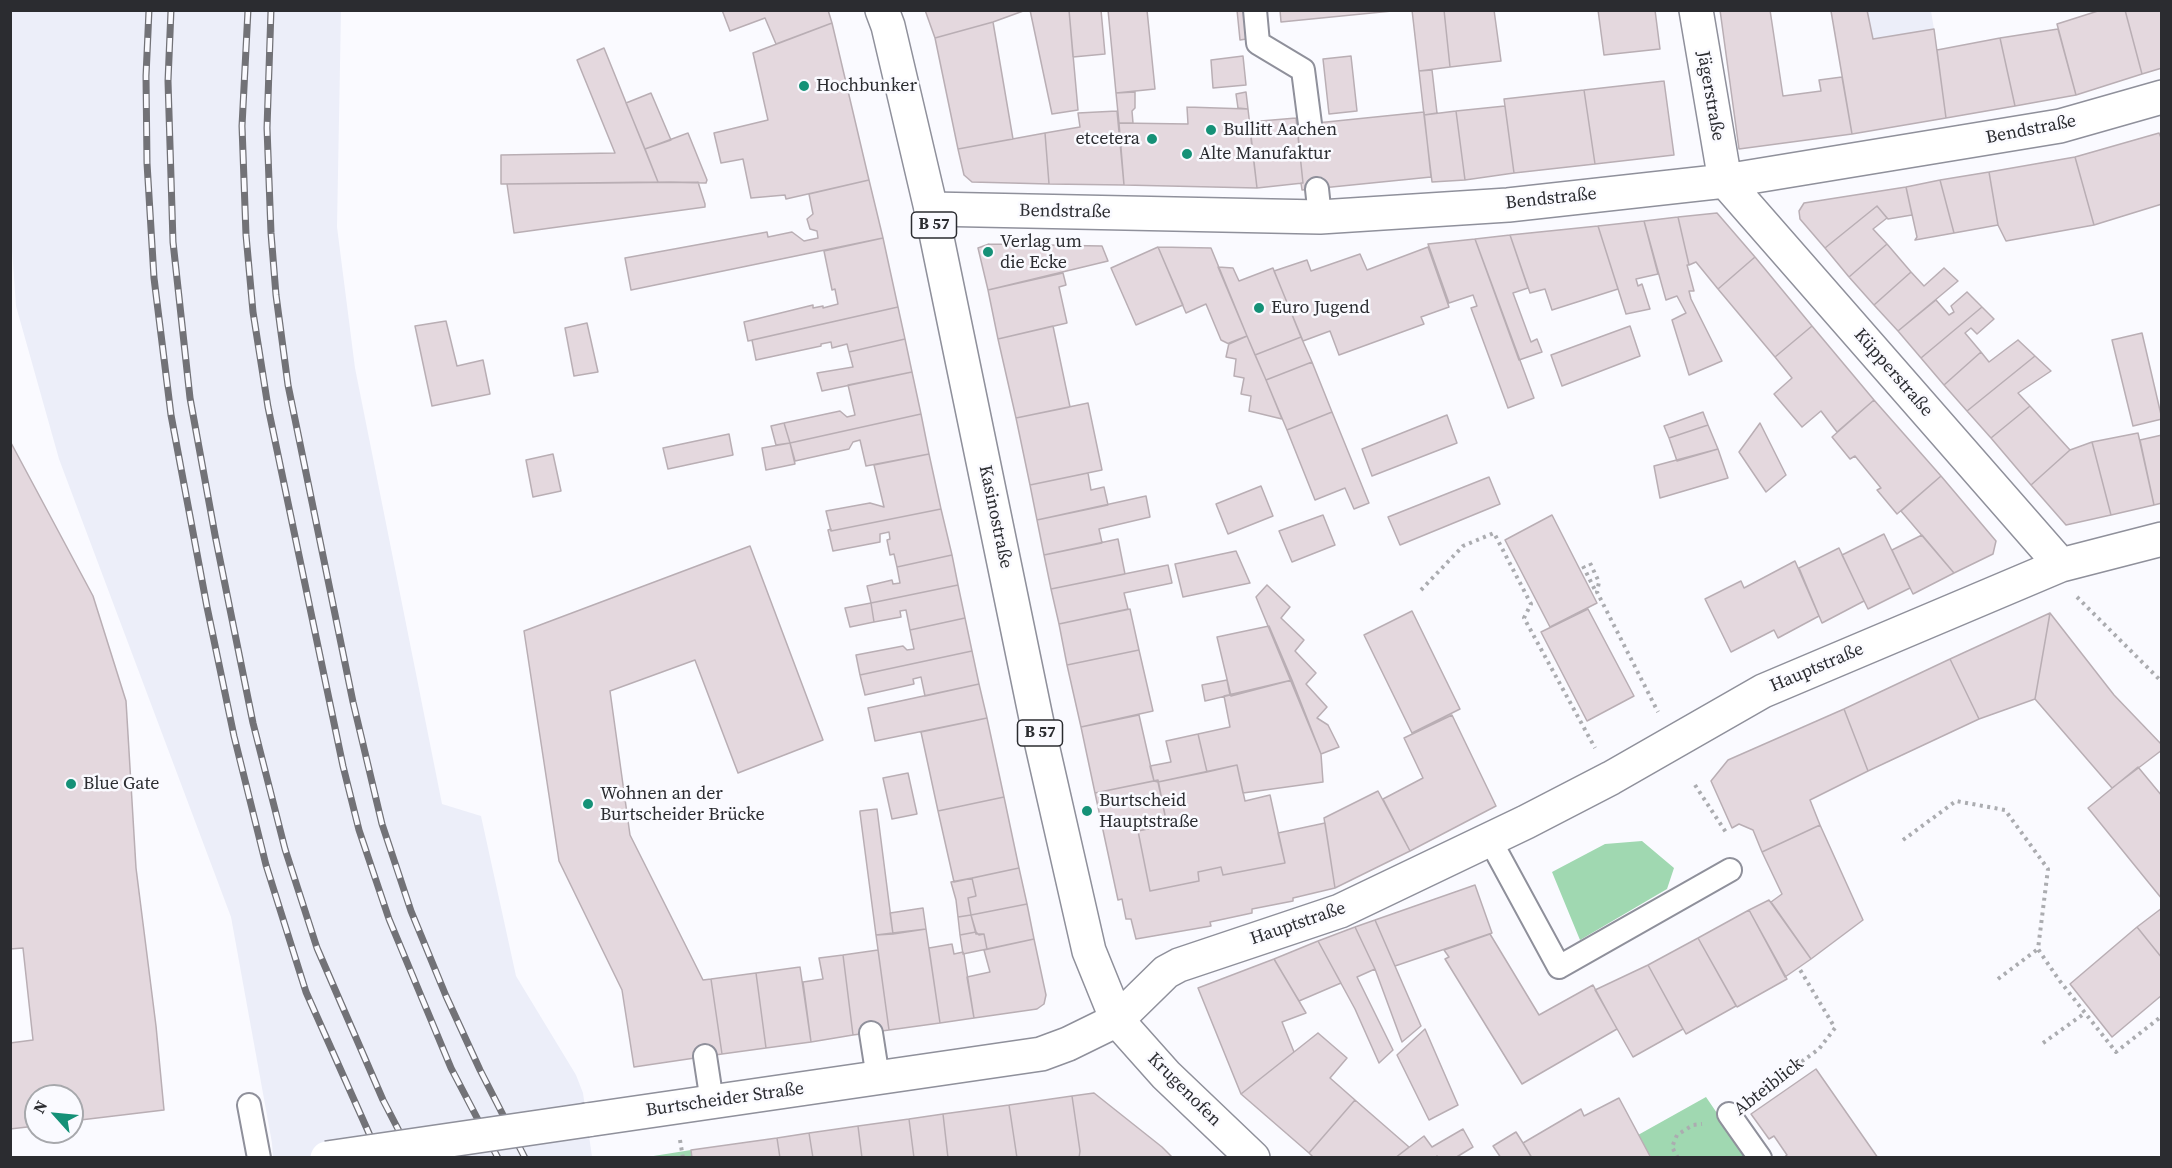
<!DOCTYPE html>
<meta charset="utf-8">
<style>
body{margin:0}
#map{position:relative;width:2172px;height:1168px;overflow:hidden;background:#fafaff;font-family:"Source Serif 4",serif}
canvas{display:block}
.frame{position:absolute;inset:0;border:12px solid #2b2c30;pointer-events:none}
.north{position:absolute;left:24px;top:1084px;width:60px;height:60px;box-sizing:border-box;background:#fafaff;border:2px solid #a7a8ac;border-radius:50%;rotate:297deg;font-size:16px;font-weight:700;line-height:24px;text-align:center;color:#2b2c30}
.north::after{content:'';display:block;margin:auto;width:21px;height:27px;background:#159177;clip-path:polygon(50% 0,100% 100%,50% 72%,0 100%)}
</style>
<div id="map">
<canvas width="2172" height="1168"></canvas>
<div class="frame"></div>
<div class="north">N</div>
</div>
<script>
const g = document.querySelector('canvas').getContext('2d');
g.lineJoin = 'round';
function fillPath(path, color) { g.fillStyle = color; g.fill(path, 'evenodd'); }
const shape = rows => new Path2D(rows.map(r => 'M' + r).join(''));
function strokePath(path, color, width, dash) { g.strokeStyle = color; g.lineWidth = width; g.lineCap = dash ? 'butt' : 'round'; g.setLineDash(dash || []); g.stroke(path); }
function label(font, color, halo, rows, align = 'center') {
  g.font = font + ' "Source Serif 4",serif'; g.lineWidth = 5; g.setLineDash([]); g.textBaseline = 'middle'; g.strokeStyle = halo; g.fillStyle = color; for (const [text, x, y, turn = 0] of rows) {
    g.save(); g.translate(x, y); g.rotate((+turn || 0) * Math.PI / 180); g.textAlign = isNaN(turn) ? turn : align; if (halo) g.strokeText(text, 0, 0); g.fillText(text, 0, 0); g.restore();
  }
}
fillPath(shape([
 [10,11,341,11,337,227,355,368,442,804,481,816,516,976,576,1075,583,1093,592,1157,273,1157,272,1143,231,917,59,459,16,306,10,220],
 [1867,11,1931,11,1934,29,1873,39]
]), '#eceef9');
fillPath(shape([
 [1642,841,1674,868,1667,889,1580,940,1552,872,1605,844],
 [1706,1097,1747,1157,1651,1157,1638,1135],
 [691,1150,692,1158,641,1158]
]), '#a0d8b1');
const building = shape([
 [722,10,828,10,832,23,776,44,765,18,730,31,722,10],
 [925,10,1026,10,993,22,935,38,925,10],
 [1030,10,1069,10,1078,110,1052,114,1030,10],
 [1069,10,1101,10,1105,54,1073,57,1069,10],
 [1108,10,1147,10,1155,89,1116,93,1108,10],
 [1237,10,1250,10,1253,38,1240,40,1237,10],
 [1280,10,1392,10,1392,11,1281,22,1280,10],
 [1412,10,1444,10,1450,67,1419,71,1412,10],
 [1444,10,1494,10,1501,61,1450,67,1444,10],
 [1598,10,1655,10,1660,49,1604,55,1598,10],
 [1720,10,1770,10,1783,96,1821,91,1819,80,1842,77,1852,134,1739,149,1720,10],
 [1867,10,1873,39,1934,29,1946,118,1852,134,1831,11,1867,10],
 [2101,10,2125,10,2142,74,2076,95,2057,24,2101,10],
 [2125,10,2162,10,2162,68,2142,74,2125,10],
 [993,22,1013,139,958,149,935,38,993,22],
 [832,23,869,180,786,199,785,195,751,198,743,159,721,163,714,133,768,120,753,53,832,23],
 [2058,29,2076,95,2015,106,2000,38,2058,29],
 [2000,38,2015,106,1946,118,1937,50,2000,38],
 [604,48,658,182,501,184,501,155,615,153,577,60,604,48],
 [1243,56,1246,85,1213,88,1211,60,1243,56],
 [1351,56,1357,111,1329,114,1323,59,1351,56],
 [1432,70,1437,113,1424,115,1419,71,1432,70],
 [1664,81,1674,155,1595,164,1584,90,1664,81],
 [1584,90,1595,164,1514,173,1504,99,1584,90],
 [1135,92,1135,108,1132,111,1133,123,1119,123,1116,93,1135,92],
 [1246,92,1248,109,1238,108,1236,94,1246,92],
 [651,93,671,140,645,149,626,103,651,93],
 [1505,106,1514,173,1465,180,1456,111,1505,106],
 [1187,107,1248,109,1257,188,1124,185,1119,123,1188,124,1187,107],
 [1117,111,1124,185,1049,184,1045,133,1080,127,1078,113,1117,111],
 [1456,111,1465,180,1432,182,1424,115,1456,111],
 [1424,112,1431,177,1302,190,1301,183,1303,183,1297,125,1424,112],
 [1296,118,1303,183,1257,188,1249,122,1296,118],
 [688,133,707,180,706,183,658,182,645,149,688,133],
 [1045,133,1049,184,972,182,964,175,958,149,1045,133],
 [2159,133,2162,140,2162,204,2094,225,2075,157,2159,133],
 [2075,157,2094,225,2006,241,1998,225,1989,172,2075,157],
 [1989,172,1998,225,1954,233,1940,180,1989,172],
 [869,180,883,238,631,290,625,258,767,232,768,237,792,232,804,241,818,238,817,231,810,229,807,219,813,214,809,194,869,180],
 [1940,180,1954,233,1915,240,1917,237,1906,187,1940,180],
 [698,182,705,204,705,207,514,233,507,184,698,182],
 [1906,187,1912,215,1888,219,1877,206,1825,248,1800,219,1799,211,1804,203,1906,187],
 [1877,206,1887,218,1873,229,1887,244,1849,277,1825,248,1877,206],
 [1717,213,1755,257,1718,289,1696,262,1689,265,1678,217,1717,213],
 [1678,217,1689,265,1687,265,1694,291,1689,291,1691,299,1722,361,1689,375,1672,320,1686,313,1677,296,1666,300,1644,221,1678,217],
 [1644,221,1658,274,1636,279,1638,286,1642,284,1650,309,1626,314,1598,226,1644,221],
 [1598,226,1618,289,1552,310,1545,289,1530,293,1510,235,1598,226],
 [1510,235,1528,288,1513,293,1531,342,1537,339,1542,352,1519,360,1475,239,1510,235],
 [883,238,898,307,748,341,744,322,813,305,813,308,823,306,823,308,838,304,835,289,832,290,824,251,883,238],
 [1475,239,1534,398,1508,408,1471,308,1477,306,1473,295,1449,303,1428,244,1475,239],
 [989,244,1102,246,1108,261,988,290,978,248,989,244],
 [1887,244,1911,272,1874,305,1849,277,1887,244],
 [1158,247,1211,248,1247,336,1229,344,1221,340,1206,304,1186,313,1158,247],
 [1158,247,1183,305,1136,325,1111,268,1158,247],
 [1428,247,1449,307,1421,317,1424,324,1339,355,1330,331,1303,341,1274,271,1307,260,1311,271,1360,254,1367,270,1428,247],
 [1755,257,1812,326,1775,357,1718,289,1755,257],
 [1218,267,1233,268,1239,281,1273,268,1301,337,1255,355,1218,267],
 [1944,268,1958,281,1898,331,1874,305,1911,272,1924,286,1944,268],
 [1063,273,1066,285,1059,287,1067,323,998,339,988,290,1063,273],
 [1967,292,1982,307,1921,358,1898,331,1936,300,1949,315,1954,312,1951,306,1967,292],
 [898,307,905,339,849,352,847,344,832,348,831,342,821,344,821,346,756,360,752,340,898,307],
 [1982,307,1994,319,1977,334,1971,328,1965,333,1981,352,1944,385,1921,358,1982,307],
 [446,321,457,366,483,360,490,394,432,406,415,326,446,321],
 [587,323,598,372,574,376,565,328,587,323],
 [1053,326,1070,407,1016,418,998,339,1053,326],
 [1630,326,1640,356,1562,386,1551,355,1630,326],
 [1812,326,1874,400,1837,432,1821,411,1802,427,1774,394,1792,378,1775,357,1812,326],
 [2142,333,2162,419,2133,426,2112,340,2142,333],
 [1247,336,1266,380,1282,419,1249,411,1251,396,1241,394,1244,378,1234,376,1236,359,1226,357,1229,343,1247,336],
 [1301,337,1312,362,1266,380,1255,355,1301,337],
 [905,339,912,372,822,391,817,373,853,367,849,352,905,339],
 [2018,340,2035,356,1967,411,1944,385,1981,352,1989,362,2018,340],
 [2035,356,2051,371,2018,393,2030,406,1991,438,1967,411,2035,356],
 [1312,362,1332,412,1287,430,1266,380,1312,362],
 [912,372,921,414,790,443,784,423,840,411,847,417,855,415,848,385,912,372],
 [1874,400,1941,476,1897,514,1877,490,1881,488,1855,456,1850,459,1832,437,1874,400],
 [1088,403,1102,470,1030,485,1016,418,1088,403],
 [2030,406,2070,450,2031,485,1991,438,2030,406],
 [1332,412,1369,503,1354,509,1345,488,1315,500,1287,430,1332,412],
 [1703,412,1708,425,1669,438,1664,426,1703,412],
 [921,414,929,454,866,466,860,440,853,442,849,449,795,461,790,443,921,414],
 [1447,415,1457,443,1372,476,1362,449,1447,415],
 [784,423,790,443,776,445,771,426,784,423],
 [1760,423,1786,475,1766,492,1739,452,1760,423],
 [1708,425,1718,449,1677,461,1669,438,1708,425],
 [2138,433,2154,505,2111,515,2092,442,2138,433],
 [729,434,733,455,668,469,663,448,729,434],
 [2162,435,2162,503,2154,505,2140,440,2162,435],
 [10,441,93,596,126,701,136,868,156,1026,164,1110,72,1121,72,1096,36,1096,36,1126,10,1129,10,1043,33,1040,23,948,10,949,10,441],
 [2092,442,2111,515,2066,525,2031,485,2070,450,2092,442],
 [790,443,795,464,766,470,762,448,790,443],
 [1718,449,1728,478,1660,498,1654,466,1718,449],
 [553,454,561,491,533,497,526,460,553,454],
 [929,454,941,509,831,531,826,511,870,503,884,507,874,465,929,454],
 [1088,473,1091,490,1104,487,1108,505,1037,520,1030,485,1088,473],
 [1941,476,1996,541,1993,554,1954,573,1901,511,1941,476],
 [1489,477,1500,504,1400,545,1388,517,1489,477],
 [1261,486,1273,516,1228,534,1216,504,1261,486],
 [1146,496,1150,517,1099,529,1102,543,1044,555,1037,520,1146,496],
 [941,509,952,555,897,567,894,554,890,555,887,540,890,539,889,532,880,534,880,542,833,551,828,530,831,529,831,531,941,509],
 [1323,515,1335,545,1292,562,1279,531,1323,515],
 [1552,515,1597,603,1550,627,1505,540,1552,515],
 [1884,534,1910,588,1868,609,1842,555,1884,534],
 [1922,535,1954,573,1913,594,1892,550,1922,535],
 [1118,539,1125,574,1051,589,1044,555,1118,539],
 [750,546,823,740,738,773,695,660,610,691,630,835,703,980,711,979,722,1054,634,1067,622,990,559,861,524,631,750,546],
 [1839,548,1864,601,1822,623,1799,568,1839,548],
 [1236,551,1250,583,1183,597,1175,564,1236,551],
 [952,555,958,585,871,603,867,586,892,580,893,584,900,583,897,567,952,555],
 [1795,561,1819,616,1778,638,1774,630,1731,652,1705,599,1741,581,1744,588,1795,561],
 [1168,565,1172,583,1124,593,1128,609,1059,624,1051,589,1168,565],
 [958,585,965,618,910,630,906,610,900,611,901,617,874,622,871,603,958,585],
 [1267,585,1290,607,1281,618,1304,640,1295,651,1316,673,1306,684,1327,707,1317,718,1328,725,1339,747,1321,754,1256,597,1267,585],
 [871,603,874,622,850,627,845,608,871,603],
 [1130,609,1139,650,1067,665,1059,624,1130,609],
 [1588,609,1634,696,1587,721,1541,632,1588,609],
 [1412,611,1460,709,1412,733,1364,635,1412,611],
 [2050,613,2035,699,1979,719,1950,659,2050,613],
 [2050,613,2114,695,2162,745,2162,750,2112,788,2035,699,2050,613],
 [965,618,972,651,860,675,856,655,903,646,907,650,914,649,910,630,965,618],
 [1269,626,1292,680,1231,696,1217,637,1269,626],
 [1139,650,1153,711,1081,727,1067,665,1139,650],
 [972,651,979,684,925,696,921,677,913,679,914,684,865,695,860,675,972,651],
 [1950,659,1979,719,1868,771,1844,709,1950,659],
 [1227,680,1230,695,1205,701,1202,685,1227,680],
 [1292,680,1321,754,1323,782,1243,793,1237,765,1207,772,1198,734,1230,727,1224,696,1292,680],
 [979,684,987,718,875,741,868,708,979,684],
 [1844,709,1868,771,1810,800,1820,825,1762,852,1753,830,1739,824,1732,828,1711,781,1728,760,1844,709],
 [1139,715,1154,781,1095,793,1081,727,1139,715],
 [1452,715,1496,806,1410,851,1383,799,1423,778,1404,738,1452,715],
 [987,718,1004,797,938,811,921,732,987,718],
 [1198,734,1207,772,1158,782,1154,781,1150,766,1171,762,1166,741,1198,734],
 [1237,765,1245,801,1270,795,1285,863,1223,875,1221,867,1198,872,1199,881,1150,891,1138,831,1167,825,1158,782,1237,765],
 [2138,767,2162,796,2162,899,2088,808,2138,767],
 [908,773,917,814,892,819,883,778,908,773],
 [1158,780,1167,825,1138,831,1150,891,1199,881,1198,872,1221,867,1223,875,1285,863,1278,833,1325,823,1335,888,1293,898,1293,901,1252,909,1252,913,1210,922,1211,926,1136,939,1131,919,1126,919,1122,899,1118,900,1095,793,1158,780],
 [1378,791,1410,851,1335,888,1324,818,1378,791],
 [1004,797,1019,868,954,882,938,811,1004,797],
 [877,809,893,934,876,935,860,813,860,811,877,809],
 [1820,825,1863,920,1811,959,1771,902,1782,894,1762,852,1820,825],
 [1019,868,1027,904,971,915,968,898,976,896,972,878,1019,868],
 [972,878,976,896,968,898,971,915,958,917,956,900,951,882,972,878],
 [1475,885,1492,933,1395,966,1375,920,1475,885],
 [1769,900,1811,959,1785,977,1749,910,1769,900],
 [1027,904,1034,939,987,949,984,934,976,934,971,915,1027,904],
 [923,908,926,929,893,934,890,913,923,908],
 [2162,908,2162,958,2137,927,2162,908],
 [1749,910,1787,979,1737,1007,1698,938,1749,910],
 [971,915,976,932,960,935,958,917,971,915],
 [1375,920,1421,1026,1402,1042,1375,969,1355,927,1375,920],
 [1355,927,1375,969,1357,977,1393,1050,1379,1063,1355,1009,1318,941,1355,927],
 [2137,927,2162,958,2162,995,2112,1037,2070,984,2137,927],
 [926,929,940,1023,889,1030,876,935,926,929],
 [976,932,979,935,984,934,987,949,963,954,960,935,976,932],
 [1490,934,1539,1015,1593,985,1617,1029,1522,1084,1445,959,1449,957,1444,950,1490,934],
 [1698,938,1736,1006,1686,1034,1648,965,1698,938],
 [1034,939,1046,995,1044,1004,1037,1009,974,1018,967,977,990,972,984,950,1034,939],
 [1318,941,1341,983,1299,1001,1274,959,1318,941],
 [952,944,954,954,963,952,964,954,974,1018,940,1023,929,948,952,944],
 [878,950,889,1030,853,1035,843,955,878,950],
 [843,955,853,1035,811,1042,803,982,823,979,819,958,843,955],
 [1274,959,1306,1013,1282,1022,1294,1052,1241,1094,1198,988,1274,959],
 [1648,965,1683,1029,1633,1057,1595,990,1648,965],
 [800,967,811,1042,766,1048,756,973,800,967],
 [756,973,766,1048,722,1054,711,979,756,973],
 [1425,1029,1458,1105,1429,1120,1397,1055,1425,1029],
 [1318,1033,1347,1058,1330,1078,1355,1100,1309,1153,1241,1094,1318,1033],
 [1816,1069,1878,1158,1783,1158,1787,1155,1774,1136,1769,1139,1751,1114,1816,1069],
 [1094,1093,1162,1147,1173,1158,1079,1158,1080,1151,1072,1096,1094,1093],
 [1072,1096,1080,1151,1079,1158,1017,1158,1009,1105,1072,1096],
 [1619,1098,1651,1158,1532,1158,1523,1143,1581,1109,1584,1116,1619,1098],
 [1355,1100,1409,1147,1395,1158,1314,1158,1309,1153,1355,1100],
 [1009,1105,1017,1158,948,1158,943,1114,1009,1105],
 [943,1114,948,1158,914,1158,909,1119,943,1114],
 [909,1119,914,1158,862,1158,858,1126,909,1119],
 [858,1126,862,1158,813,1158,809,1133,858,1126],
 [1463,1129,1473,1147,1455,1158,1439,1158,1437,1156,1435,1158,1395,1158,1424,1136,1432,1147,1463,1129],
 [1516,1132,1523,1143,1532,1158,1501,1158,1493,1146,1516,1132],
 [809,1133,813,1158,780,1158,777,1138,809,1133],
 [777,1138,780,1158,692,1158,691,1150,777,1138]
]);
fillPath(building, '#e4d8de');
strokePath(building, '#b9aeb4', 1.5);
const service = shape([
 [1255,10,1258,43,1303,70,1310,124],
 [1317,189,1320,217],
 [1490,840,1559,967,1730,870],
 [871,1033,878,1078],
 [705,1056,712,1102],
 [249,1105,259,1158],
 [1729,1114,1760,1158]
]);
const minor = shape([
 [1696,10,1725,181],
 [1725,181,2061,565],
 [931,209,1320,217,1508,205,1725,181,2060,126,2162,97],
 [1117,1020,1166,972,1179,965,1340,911,1526,822,1611,778,1763,691,2061,565,2162,539]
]);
const secondary = shape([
 [587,1120,1041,1054,1068,1044,1117,1020]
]);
const primary = shape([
 [882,10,888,26,931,209,1037,723,1089,951,1117,1020,1166,1075,1253,1158]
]);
strokePath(service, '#8f909b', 26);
strokePath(minor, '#8f909b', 36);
strokePath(secondary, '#8f909b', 36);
strokePath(primary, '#8f909b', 36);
strokePath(shape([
 [1590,563,1599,582,1597,592,1658,712],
 [1583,566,1596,592],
 [1421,590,1463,546,1494,533,1531,604,1524,618,1595,748],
 [2077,597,2162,682],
 [1695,785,1727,834],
 [1903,840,1956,801,2005,810,2048,869,2038,949,2059,980,2116,1052,2162,1016],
 [1998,979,2038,949],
 [2043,1043,2085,1013],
 [1753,1097,1819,1049,1835,1028,1799,968],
 [680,1140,683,1158],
 [1678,1158,1672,1147,1677,1135,1693,1125,1702,1124]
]), '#abacb0', 4, [3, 4.5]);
strokePath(service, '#fff', 22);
strokePath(minor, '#fff', 33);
strokePath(secondary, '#fff', 33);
strokePath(primary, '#fff', 33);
const rail = shape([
 [149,10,146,76,147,163,154,278,171,415,207,607,234,736,266,865,306,992,380,1158],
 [171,10,168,81,173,242,190,398,215,535,253,723,285,849,317,948,383,1100,413,1158],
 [248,10,242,126,246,235,253,312,268,407,343,766,359,830,389,919,451,1068,498,1158],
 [271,10,267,128,271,233,276,295,288,385,353,702,382,824,411,911,446,996,480,1070,525,1158]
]);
strokePath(rail, '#727277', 7);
strokePath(rail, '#fafaff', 4.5, [14]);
const secondaryBridge = shape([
 [327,1158,587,1120]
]);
strokePath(secondaryBridge, '#8f909b', 36, []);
strokePath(secondaryBridge, '#fff', 33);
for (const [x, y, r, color] of [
 [804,86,6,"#159177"],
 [1211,130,6,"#159177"],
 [1152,139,6,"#159177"],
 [1187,154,6,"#159177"],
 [988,252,6,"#159177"],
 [1259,308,6,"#159177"],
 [71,784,6,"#159177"],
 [588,804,6,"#159177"],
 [1087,811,6,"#159177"]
]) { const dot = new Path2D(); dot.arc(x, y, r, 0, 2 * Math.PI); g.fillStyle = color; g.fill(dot); strokePath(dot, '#fafaff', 2); }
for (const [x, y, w] of [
 [934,225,45],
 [1040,733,45]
]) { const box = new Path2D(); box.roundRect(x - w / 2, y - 13, w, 26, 4.5); g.fillStyle = '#fafaff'; g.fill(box); strokePath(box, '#2b2c30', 1.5); }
label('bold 16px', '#2b2c30', null, [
 ["B 57",934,225],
 ["B 57",1040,733]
]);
label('18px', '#2b2c30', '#fafaff', [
 ["Hochbunker",816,86],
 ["Bullitt Aachen",1223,130],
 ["etcetera",1140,139,"right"],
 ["Alte Manufaktur",1199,154],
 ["Verlag um",1000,242],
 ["die Ecke",1000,263],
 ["Euro Jugend",1271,308],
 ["Blue Gate",83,784],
 ["Wohnen an der",600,794],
 ["Burtscheider Brücke",600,815],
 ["Burtscheid",1099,801],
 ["Hauptstraße",1099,822]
], 'left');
label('18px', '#2b2c30', '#fafaff', [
 ["Jägerstraße",1710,96,80],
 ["Bendstraße",2031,130,-11],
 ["Bendstraße",1551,199,-6],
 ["Bendstraße",1065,212,1],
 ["Küpperstraße",1893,373,49],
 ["Kasinostraße",995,517,78],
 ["Hauptstraße",1817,668,-23],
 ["Hauptstraße",1298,924,-19],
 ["Abteiblick",1769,1087,-38],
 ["Krugenofen",1184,1090,45],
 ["Burtscheider Straße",725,1100,-8]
]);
</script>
